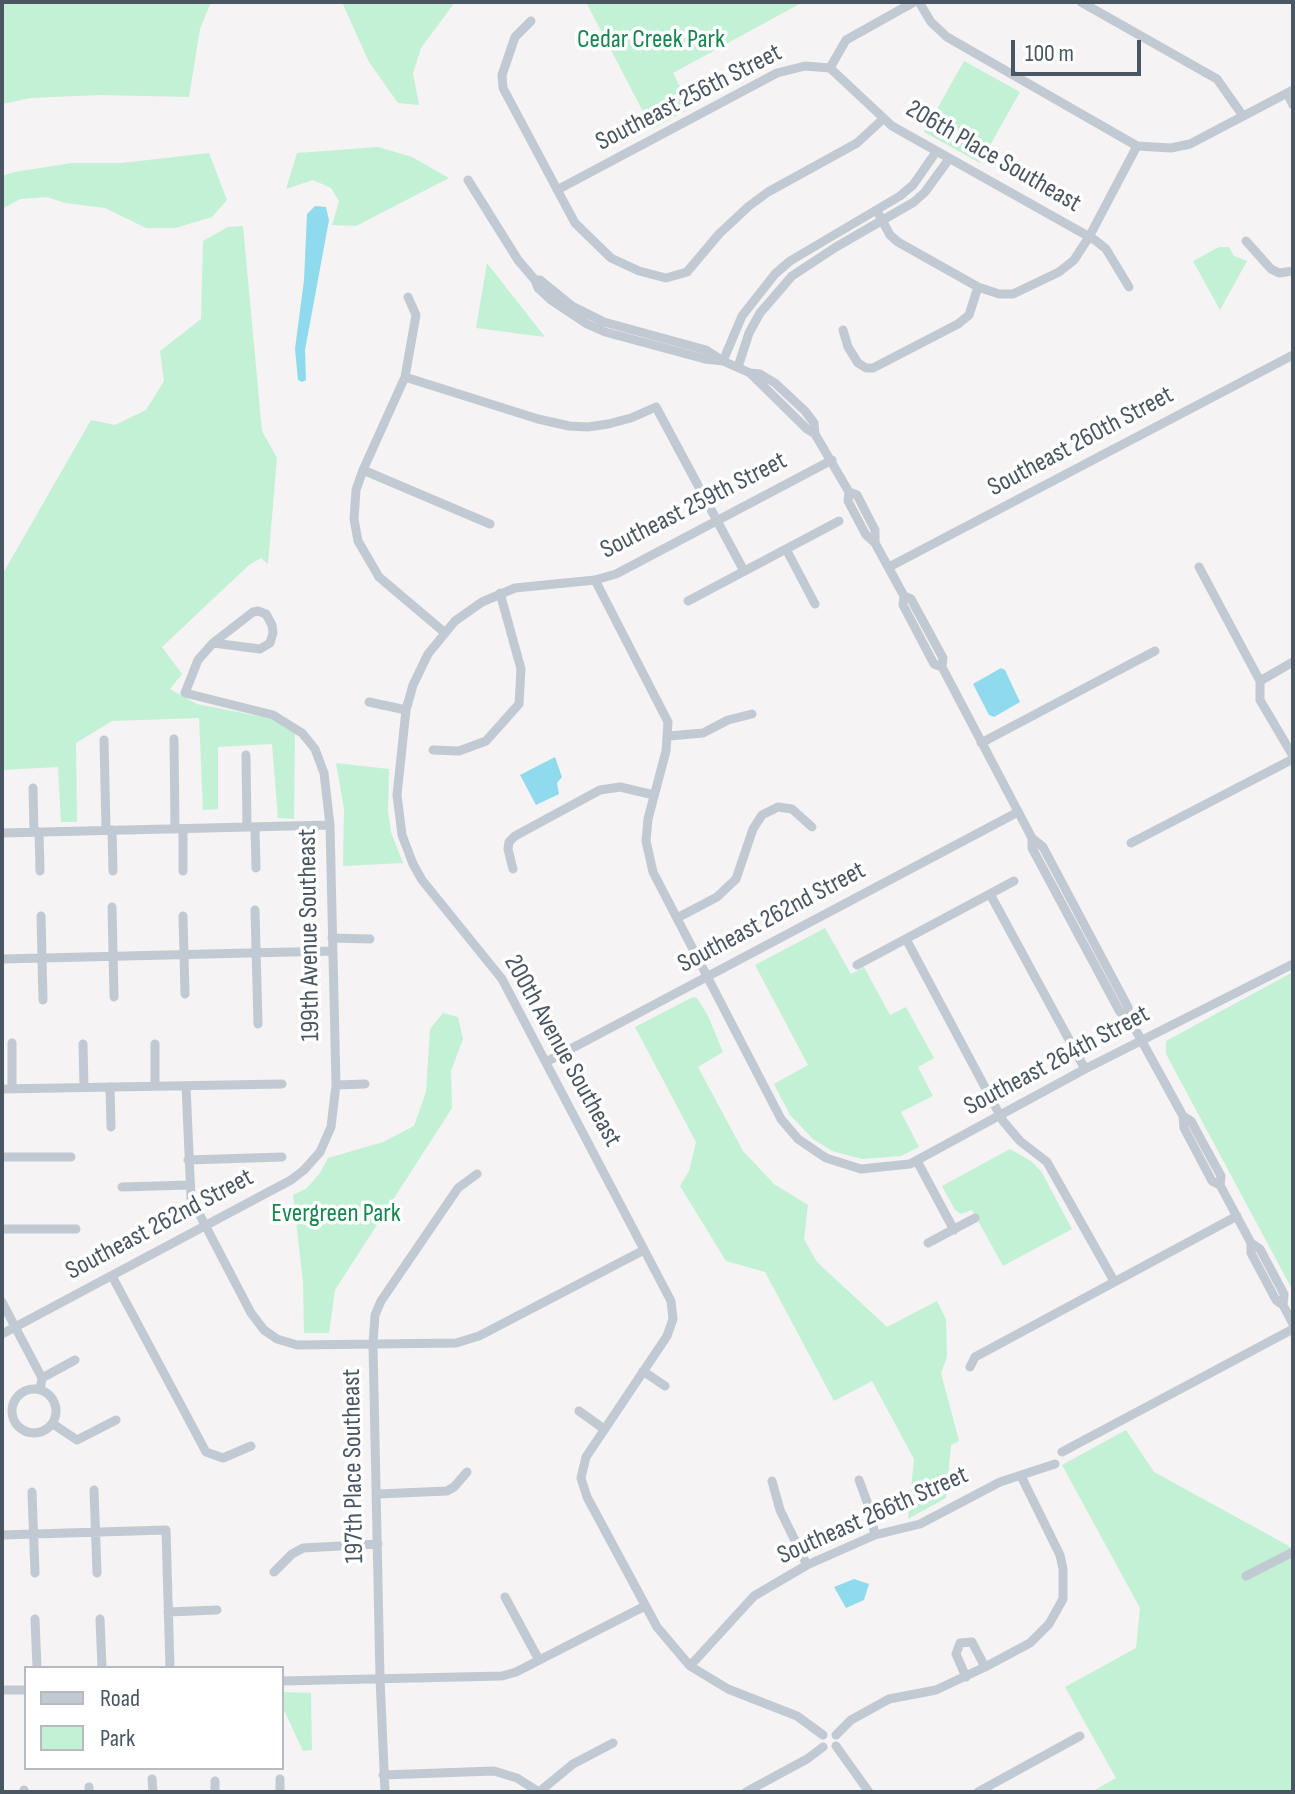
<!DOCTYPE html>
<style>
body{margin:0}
#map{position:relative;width:1295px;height:1794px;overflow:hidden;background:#f5f3f3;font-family:"Sofia Sans Condensed",sans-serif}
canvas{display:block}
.frame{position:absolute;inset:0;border:4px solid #4a5661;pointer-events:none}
.legend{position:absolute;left:24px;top:1666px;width:260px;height:104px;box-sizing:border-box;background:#fff;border:2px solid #b7bbc0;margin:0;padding:10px 14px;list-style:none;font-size:24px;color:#4a5661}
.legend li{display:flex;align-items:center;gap:16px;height:40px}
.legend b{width:40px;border:2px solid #b7bbc0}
.scale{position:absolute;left:1011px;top:40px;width:130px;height:36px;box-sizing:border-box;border:4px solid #4a5661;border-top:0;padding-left:10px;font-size:24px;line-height:28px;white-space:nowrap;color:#4a5661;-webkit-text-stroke:6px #fff;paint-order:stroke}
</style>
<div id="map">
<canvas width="1295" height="1794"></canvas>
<div class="frame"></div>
<ul class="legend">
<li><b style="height:10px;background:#c1cad2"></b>Road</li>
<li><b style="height:22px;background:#c3f1d5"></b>Park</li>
</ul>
<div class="scale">100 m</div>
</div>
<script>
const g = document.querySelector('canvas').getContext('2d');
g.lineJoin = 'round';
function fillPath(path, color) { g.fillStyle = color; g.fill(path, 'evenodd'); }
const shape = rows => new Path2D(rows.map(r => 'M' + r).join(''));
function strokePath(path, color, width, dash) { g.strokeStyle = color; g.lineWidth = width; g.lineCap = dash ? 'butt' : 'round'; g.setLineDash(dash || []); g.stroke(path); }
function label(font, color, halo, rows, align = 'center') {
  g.font = font + ' "Sofia Sans Condensed",sans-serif'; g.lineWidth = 7; g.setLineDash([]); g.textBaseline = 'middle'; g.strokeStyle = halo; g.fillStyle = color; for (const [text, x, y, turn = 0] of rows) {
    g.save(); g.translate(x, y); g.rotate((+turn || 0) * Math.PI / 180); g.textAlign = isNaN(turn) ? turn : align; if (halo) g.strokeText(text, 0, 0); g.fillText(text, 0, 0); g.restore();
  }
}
fillPath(shape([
 [2,2,211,2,200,29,189,97,100,95,31,98,2,104],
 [342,2,455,2,421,48,413,73,419,105,398,103,369,62],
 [586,2,803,2,673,73,691,108,652,129],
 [964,61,1020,92,980,163,924,132],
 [378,147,412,157,449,178,356,226,332,225,339,201,331,188,313,180,286,189,297,153],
 [209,153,227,200,212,217,175,228,146,228,105,208,65,203,47,197,20,199,2,209,2,176,14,172,72,163,122,163],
 [243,226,262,431,277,458,268,564,261,558,249,565,162,647,182,674,170,689,197,704,273,719,295,733,294,819,278,818,272,744,218,747,218,809,203,810,199,718,112,721,76,743,77,822,61,822,58,767,3,770,2,820,2,575,91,420,115,425,146,410,164,381,160,351,201,319,203,241,228,227],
 [1219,247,1229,247,1234,256,1247,261,1220,310,1193,261],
 [487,263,545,337,476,328],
 [336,763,389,769,388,811,391,832,403,863,343,866,344,809],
 [825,928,851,974,864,967,890,1015,906,1007,934,1058,918,1067,933,1096,901,1112,919,1147,901,1156,862,1159,832,1151,813,1139,790,1115,774,1084,808,1065,755,965],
 [1293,972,1293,1291,1166,1054,1166,1041],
 [693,997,697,998,708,1016,723,1052,698,1067,743,1151,774,1184,808,1205,804,1239,817,1262,887,1327,937,1301,946,1319,947,1357,941,1373,959,1441,951,1445,946,1498,908,1519,914,1459,872,1381,834,1401,765,1272,726,1261,680,1186,689,1171,696,1142,635,1027],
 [443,1013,458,1017,463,1039,451,1071,452,1108,335,1290,329,1333,304,1333,303,1282,293,1195,307,1188,320,1173,328,1158,383,1142,414,1126,426,1092,430,1029],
 [1010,1149,1031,1161,1041,1171,1072,1229,1003,1266,972,1210,961,1214,955,1210,942,1186],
 [1126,1430,1154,1472,1289,1546,1293,1554,1293,1792,1091,1792,1116,1778,1065,1687,1136,1648,1140,1608,1062,1465],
 [282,1692,311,1693,312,1750,303,1751,282,1706]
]), '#c3f1d5');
fillPath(shape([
 [315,206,326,207,329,220,305,350,306,380,302,382,298,380,295,349,304,280,307,214],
 [1001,668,1005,670,1020,702,994,717,989,715,973,684],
 [555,757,562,777,557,783,559,794,536,805,520,775],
 [854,1579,869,1584,864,1600,846,1608,834,1587]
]), '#90daee');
strokePath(shape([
 [919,2,931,22,947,37,1137,146,1171,148,1190,144,1293,90],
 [1081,2,1217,79,1243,116],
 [531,21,515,37,502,75,503,88,575,223,611,258,639,271,666,278,687,272,719,234,749,206,768,192,857,143,883,119],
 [830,68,892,126,1095,240,1106,249,1129,287],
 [830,68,846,40,914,2],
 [1287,93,1293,105],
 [468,180,518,260,535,280],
 [557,190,777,73,805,66,830,68],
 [877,211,890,235,898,242,978,287,999,294,1013,294,1059,272,1074,260,1089,237,1137,146],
 [1246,241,1271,269,1279,273,1293,271],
 [535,280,540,280,572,306,604,322,706,350,723,361,705,359,605,332,587,324,551,300,538,288,535,280],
 [408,297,416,315,405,377,363,470,356,490,354,519,358,541,379,577,444,632],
 [843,330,848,347,858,363,866,368,873,368,958,324,969,315,978,287],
 [738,367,749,333,760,313,792,276,836,247,914,202,925,192,949,159],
 [750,373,807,429,815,434,814,423,805,411,775,383,760,374,750,373,723,361,742,316,775,274,790,261,900,196,913,185,936,152],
 [405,377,538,419,569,426,588,427,608,424,631,418,656,407,744,571],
 [815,434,849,492,857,495,875,530,875,543,866,535,848,501,849,492],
 [363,470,490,524],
 [875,543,904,596],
 [786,549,815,604],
 [889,567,1293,355],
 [1199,567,1260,681,1260,700,1293,756],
 [595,580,668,722,666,751,648,819,646,841,653,872,781,1119,798,1139,826,1158,861,1169,910,1164,1085,1069,1293,964],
 [688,601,839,521],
 [942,667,934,664,903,605,904,596,911,599,943,658,942,667,1032,838],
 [1260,681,1293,662],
 [369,702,406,710],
 [669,736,703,733,728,720,752,714],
 [174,739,175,829],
 [104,740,106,830],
 [981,743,1155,651],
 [433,750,459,751,486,741,519,704,521,669,500,593],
 [246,755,247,827],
 [33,788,34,832],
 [255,827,256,868],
 [183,829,183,871],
 [112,830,113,871],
 [39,832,40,871],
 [2,833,330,825],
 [1131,843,1293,759],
 [513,869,508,849,509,842,515,836,600,790,620,787,654,795],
 [990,894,1085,1069],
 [112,907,114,997],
 [255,910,258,1024],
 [41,916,43,1000],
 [183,916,185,994],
 [677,918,717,897,736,879,753,829,762,815,778,807,792,809,812,827],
 [332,938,370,939],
 [906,939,1003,1121,1020,1141,1047,1162,1114,1281],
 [2,959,331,951],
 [857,965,1014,881],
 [1128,1016,1120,1012,1032,848,1032,838,1043,847,1128,1007,1128,1016,1183,1116],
 [12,1043,12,1089],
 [83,1044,84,1087],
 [155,1044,155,1086],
 [546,1062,1018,812],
 [336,1085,365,1084],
 [186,1086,191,1198,251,1313,264,1330,277,1339,297,1345,456,1343,479,1336,644,1250],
 [110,1087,111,1127],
 [2,1089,282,1084],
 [2,1157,71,1157],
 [188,1160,282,1157],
 [917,1161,954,1230],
 [1220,1185,1221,1176,1198,1134,1191,1121,1183,1116,1184,1128,1212,1181,1220,1185,1251,1243],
 [122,1187,189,1185],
 [2,1229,76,1229],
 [928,1243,975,1218],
 [112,1276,206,1452,223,1458,251,1446],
 [2,1302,42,1378,40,1390],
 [1283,1305,1284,1294,1260,1249,1251,1243,1251,1253,1276,1300,1283,1305,1293,1324],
 [2,1334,291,1180,304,1170,320,1152,331,1127,336,1085,330,825,324,773,315,749,302,733,273,715,185,693,198,660,213,643,260,649,270,643,273,633,272,625,266,614,258,611,253,612,213,643],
 [970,1367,975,1357,1237,1216],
 [643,1371,665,1386],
 [42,1378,75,1360],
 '12 1411a22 22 0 1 1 44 0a22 22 0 1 1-44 0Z',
 [579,1411,604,1429],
 [53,1424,77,1440,116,1420],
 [1062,1452,1293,1329],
 [859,1480,869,1507,875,1535],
 [772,1481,780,1510,807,1565],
 [94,1490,97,1573],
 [32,1492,35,1573],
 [378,1494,447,1491,454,1487,467,1472],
 [2,1535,166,1530,170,1668],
 [274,1572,292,1554,303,1548,378,1544],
 [1246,1576,1293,1552],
 [505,1597,539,1660],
 [168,1612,217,1610],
 [35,1619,37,1668],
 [100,1619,102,1668],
 [690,1666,754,1596,807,1565,875,1535,920,1524,1000,1482,1055,1464],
 [966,1677,956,1654,960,1643,972,1642,985,1667],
 [282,1681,502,1676,516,1672,645,1606],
 [2,1690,26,1690],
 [823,1735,797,1716,728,1689,690,1666,657,1627,587,1497,581,1478,586,1457,667,1336,673,1319,671,1301,502,979,422,880,413,864,402,835,397,795,406,710,413,685,428,654,455,621,482,602,515,588,595,580,616,574,832,460],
 [836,1735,851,1720,889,1699,936,1690,985,1667,1030,1643,1049,1624,1063,1599,1063,1569,1060,1555,1021,1476],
 [836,1746,869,1792],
 [383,1775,494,1771,517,1778,539,1792,573,1764,613,1743],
 [152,1779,153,1792],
 [280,1779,280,1792],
 [215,1781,215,1792],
 [89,1787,89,1792],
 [24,1790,24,1792],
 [385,1792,380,1678,373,1344,375,1315,381,1301,458,1188,477,1174],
 [746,1792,807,1759,823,1747],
 [978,1792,1080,1736]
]), '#c1cad2', 9);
label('26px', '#17864f', '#fff', [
 ["Cedar Creek Park",651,40],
 ["Evergreen Park",336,1214]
]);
label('26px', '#4a5661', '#fff', [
 ["Southeast 256th Street",689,98,-27],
 ["206th Place Southeast",993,157,30],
 ["Southeast 260th Street",1081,442,-28],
 ["Southeast 259th Street",694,506,-27],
 ["Southeast 262nd Street",772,918,-28],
 ["199th Avenue Southeast",310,935,-91],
 ["200th Avenue Southeast",562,1051,61],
 ["Southeast 264th Street",1057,1061,-28],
 ["Southeast 262nd Street",160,1225,-28],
 ["197th Place Southeast",354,1466,-91],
 ["Southeast 266th Street",873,1516,-24]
]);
</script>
